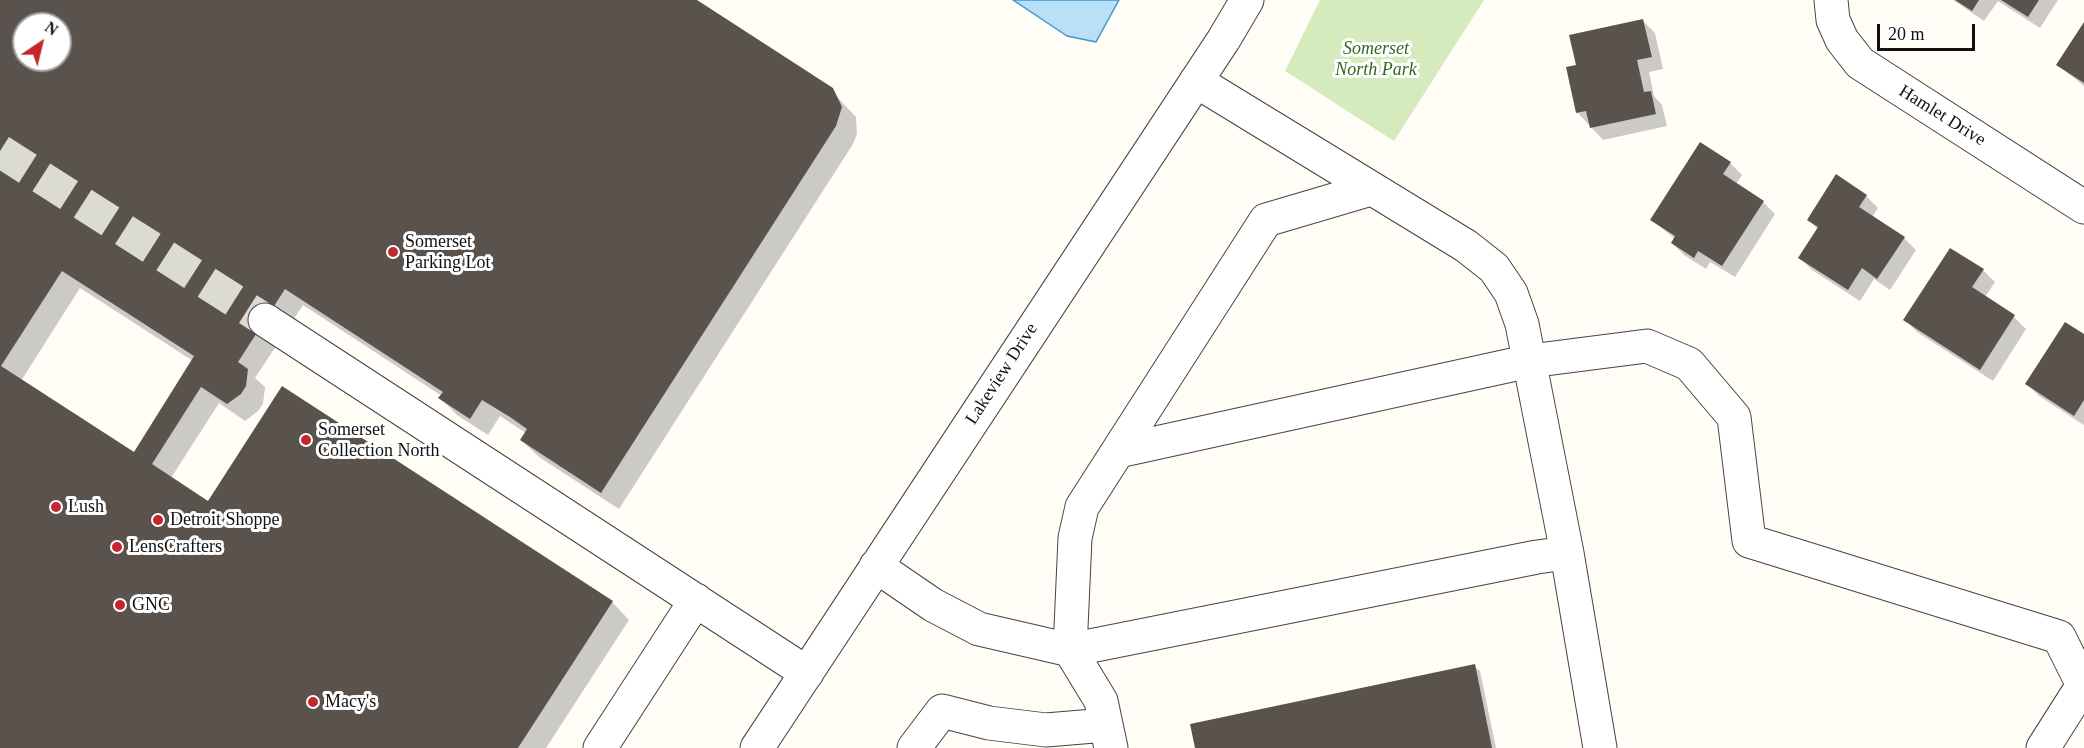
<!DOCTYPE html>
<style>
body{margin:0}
#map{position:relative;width:2084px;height:748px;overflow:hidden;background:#fffdf5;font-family:"Times New Roman",serif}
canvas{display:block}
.north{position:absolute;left:12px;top:12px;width:60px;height:60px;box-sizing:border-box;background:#fff;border:2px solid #a0a0a0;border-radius:50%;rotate:35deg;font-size:16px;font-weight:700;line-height:24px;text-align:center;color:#111}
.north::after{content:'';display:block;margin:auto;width:21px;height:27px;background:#c4262e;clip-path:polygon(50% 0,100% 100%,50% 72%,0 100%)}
.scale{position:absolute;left:1877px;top:24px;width:98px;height:27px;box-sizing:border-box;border:3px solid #111;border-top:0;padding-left:8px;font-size:18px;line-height:21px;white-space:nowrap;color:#111;-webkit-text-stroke:4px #fff;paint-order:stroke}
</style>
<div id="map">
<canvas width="2084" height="748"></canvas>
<div class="north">N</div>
<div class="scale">20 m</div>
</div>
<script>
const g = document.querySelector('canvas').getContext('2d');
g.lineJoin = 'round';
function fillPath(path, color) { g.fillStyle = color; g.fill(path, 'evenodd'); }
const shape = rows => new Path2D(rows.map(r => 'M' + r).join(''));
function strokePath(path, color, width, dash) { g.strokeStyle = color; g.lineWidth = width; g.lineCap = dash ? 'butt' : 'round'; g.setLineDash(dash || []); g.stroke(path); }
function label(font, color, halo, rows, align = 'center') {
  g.font = font + ' "Times New Roman",serif'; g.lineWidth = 6; g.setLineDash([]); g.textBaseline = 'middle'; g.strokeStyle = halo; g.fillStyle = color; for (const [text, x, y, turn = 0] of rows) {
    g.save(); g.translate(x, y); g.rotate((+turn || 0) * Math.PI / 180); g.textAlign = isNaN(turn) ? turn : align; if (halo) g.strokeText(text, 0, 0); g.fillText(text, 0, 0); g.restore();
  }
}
fillPath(shape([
 [1320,0,1484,0,1394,141,1285,71]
]), '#d5ebbd');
const water = shape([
 [1013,0,1119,0,1096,42,1067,36,1013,0]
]);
fillPath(water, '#b9e0f7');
strokePath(water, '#3f96cf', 1.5);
fillPath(shape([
 [0,0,695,0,824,83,856,117,857,134,853,144,619,509,539,457,521,440,526,433,500,416,488,435,457,415,440,398,442,396,303,305,255,378,265,387,263,404,258,411,245,421,219,403,171,478,209,503,612,602,629,620,546,748,0,748],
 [24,24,60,24,60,60,24,60],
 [80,288,193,361,134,454,21,381],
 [1953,0,2058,0,2040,28,1998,1,1984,21],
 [1643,21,1655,33,1663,69,1649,72,1654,96,1662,105,1667,126,1603,140,1577,112,1577,66],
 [2084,25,2084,86,2058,65],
 [1730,163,1742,175,1736,184,1763,202,1775,214,1735,277,1710,262,1706,269,1684,255,1672,243,1675,239,1652,220],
 [1866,196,1878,208,1872,217,1904,238,1916,250,1890,290,1874,279,1860,301,1812,270,1800,258,1819,230,1808,220],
 [1983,270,1995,282,1985,297,2014,317,2026,329,1993,381,1917,332,1905,320],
 [2084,335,2084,425,2039,396,2027,384],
 [1474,666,1480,671,1496,748,1196,748]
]), '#0003');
fillPath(shape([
 [0,0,697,0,833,88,842,107,836,126,601,493,520,440,527,429,510,417,482,400,470,419,438,398,443,392,285,289,238,362,248,369,246,386,241,394,227,404,201,387,152,464,208,501,282,386,613,601,518,748,0,748],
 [24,24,60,24,60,60,24,60],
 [62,271,194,356,134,452,1,366],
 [1955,0,1979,0,1972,11],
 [2001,0,2039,0,2028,17],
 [1643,19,1652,57,1637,60,1644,92,1651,91,1656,114,1590,128,1586,111,1576,113,1566,67,1576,65,1569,35],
 [2084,22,2084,83,2056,65],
 [1700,142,1731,162,1723,174,1764,201,1722,266,1698,251,1694,258,1671,243,1675,236,1650,220],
 [1836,174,1867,195,1859,207,1905,237,1877,279,1862,268,1848,290,1798,258,1818,227,1807,220],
 [1950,248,1984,269,1972,287,2015,315,1980,370,1903,320],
 [2065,322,2084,334,2084,400,2074,416,2025,384],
 [1475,664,1492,748,1195,748,1190,724]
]), '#5a524d');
strokePath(shape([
 [0,151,265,320]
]), '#dbdad3', 33, [33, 16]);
const minor = shape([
 [1831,0,1833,20,1842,40,1860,63,2084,207],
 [265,320,807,673],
 [1119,451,1530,361,1647,346,1689,364,1734,417,1749,541,2059,637,2083,685,2043,748],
 [1567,553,1600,748],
 [876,566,933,605,979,629,1070,650,1537,557,1567,553,1522,324,1511,293,1494,268,1466,246,1196,81],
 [600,748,696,600],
 [757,748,1224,39,1247,0],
 [914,748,942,711,989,723,1046,730,1106,725],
 [1111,748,1101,701,1070,650,1075,538,1082,507,1266,220,1371,189]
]);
strokePath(minor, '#444', 35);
strokePath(minor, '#fff', 33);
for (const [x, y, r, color] of [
 [393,252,6,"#c4262e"],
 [306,440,6,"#c4262e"],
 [56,507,6,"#c4262e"],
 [158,520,6,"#c4262e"],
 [117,547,6,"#c4262e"],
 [120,605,6,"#c4262e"],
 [313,702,6,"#c4262e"]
]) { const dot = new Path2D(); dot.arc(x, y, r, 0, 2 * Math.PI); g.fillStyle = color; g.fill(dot); strokePath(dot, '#fff', 2); }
label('italic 18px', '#2f6b1f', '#fff', [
 ["Somerset",1376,49],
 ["North Park",1376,70]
]);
label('18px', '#111', '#fff', [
 ["Hamlet Drive",1942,116,32],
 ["Lakeview Drive",1002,374,-57]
]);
label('18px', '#111', '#fff', [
 ["Somerset",405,242],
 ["Parking Lot",405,263],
 ["Somerset",318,430],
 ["Collection North",318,451],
 ["Lush",68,507],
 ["Detroit Shoppe",170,520],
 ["LensCrafters",129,547],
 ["GNC",132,605],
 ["Macy's",325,702]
], 'left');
</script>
